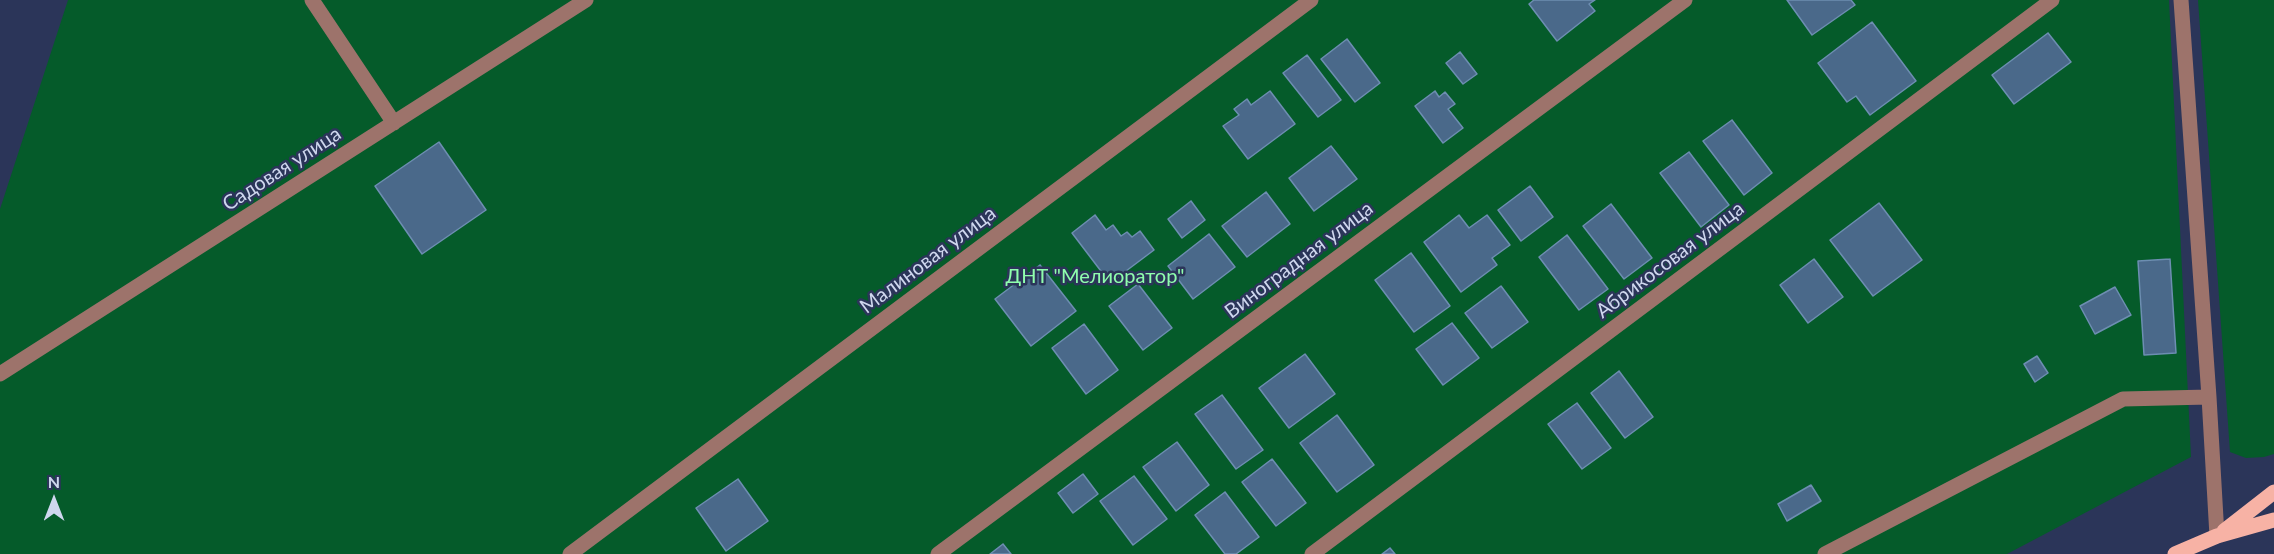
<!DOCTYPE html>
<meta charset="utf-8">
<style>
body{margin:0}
#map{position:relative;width:2274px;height:554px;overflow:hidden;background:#2b3559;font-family:Lato,sans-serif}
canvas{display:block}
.north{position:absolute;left:24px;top:470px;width:60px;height:60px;-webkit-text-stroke:4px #2b3559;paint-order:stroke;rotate:0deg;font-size:16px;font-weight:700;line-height:24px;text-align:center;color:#cfd7ee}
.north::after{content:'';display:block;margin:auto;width:21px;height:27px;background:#cfd7ee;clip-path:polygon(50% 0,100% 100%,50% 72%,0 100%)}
</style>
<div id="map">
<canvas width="2274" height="554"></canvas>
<div class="north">N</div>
</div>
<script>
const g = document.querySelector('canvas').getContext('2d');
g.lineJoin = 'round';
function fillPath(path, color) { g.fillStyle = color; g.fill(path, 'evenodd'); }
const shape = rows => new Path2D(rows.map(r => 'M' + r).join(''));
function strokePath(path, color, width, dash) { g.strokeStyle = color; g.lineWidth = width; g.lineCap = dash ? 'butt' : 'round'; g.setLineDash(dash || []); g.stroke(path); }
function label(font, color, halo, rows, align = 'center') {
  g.font = font + ' Lato,sans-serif'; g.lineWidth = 5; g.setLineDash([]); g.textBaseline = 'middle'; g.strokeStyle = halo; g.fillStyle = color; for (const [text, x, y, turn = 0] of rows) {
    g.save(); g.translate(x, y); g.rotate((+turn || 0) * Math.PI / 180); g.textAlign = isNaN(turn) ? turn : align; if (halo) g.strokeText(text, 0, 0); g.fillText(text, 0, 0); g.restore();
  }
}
fillPath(shape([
 [68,0,2169,0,2191,457,2007,554,0,554,0,209],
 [2198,0,2274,0,2274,454,2264,457,2246,458,2230,452]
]), '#055b2a');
const building = shape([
 [1534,0,1595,0,1589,4,1595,11,1557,41,1529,4,1534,0],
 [1787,0,1851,0,1855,5,1812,35,1787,0],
 [1872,22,1916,81,1870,115,1856,96,1847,102,1818,63,1872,22],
 [2048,33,2071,62,2014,104,1992,75,2048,33],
 [1347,39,1380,83,1355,102,1321,59,1347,39],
 [1460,52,1477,74,1463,84,1446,63,1460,52],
 [1307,55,1341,100,1318,117,1283,73,1307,55],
 [1270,91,1295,124,1248,159,1223,126,1239,115,1234,109,1247,99,1251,105,1270,91],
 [1435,91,1439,97,1445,92,1455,104,1448,109,1463,128,1443,143,1415,106,1435,91],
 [1732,120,1772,173,1744,195,1703,141,1732,120],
 [439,142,486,210,422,254,375,186,439,142],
 [1331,146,1357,179,1314,211,1289,178,1331,146],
 [1689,152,1729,205,1701,227,1660,173,1689,152],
 [1530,186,1553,217,1521,241,1498,210,1530,186],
 [1266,192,1290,224,1247,257,1222,226,1266,192],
 [1191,201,1205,220,1182,238,1168,219,1191,201],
 [1879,203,1922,260,1873,296,1830,240,1879,203],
 [1611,204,1652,258,1624,279,1583,226,1611,204],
 [1095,215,1106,230,1113,225,1121,236,1127,232,1132,237,1140,231,1154,250,1110,283,1072,233,1095,215],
 [1459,215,1469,228,1487,215,1510,245,1492,258,1497,265,1461,292,1424,242,1459,215],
 [1209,234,1235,267,1193,299,1168,266,1209,234],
 [1567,235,1608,289,1579,310,1539,257,1567,235],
 [1411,253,1450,306,1414,332,1375,280,1411,253],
 [1814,259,1843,297,1808,323,1780,285,1814,259],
 [2170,259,2176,353,2144,355,2138,261,2170,259],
 [1040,265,1076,311,1031,346,995,299,1040,265],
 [1138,284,1172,328,1143,350,1109,306,1138,284],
 [1501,286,1528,322,1492,348,1465,313,1501,286],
 [2115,287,2131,315,2095,334,2080,306,2115,287],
 [1452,323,1479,358,1443,385,1416,349,1452,323],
 [1084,324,1118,370,1086,394,1052,348,1084,324],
 [1305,354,1335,394,1289,428,1259,388,1305,354],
 [2037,356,2048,373,2035,382,2024,364,2037,356],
 [1619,371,1653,417,1625,438,1591,393,1619,371],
 [1222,395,1263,450,1236,469,1195,414,1222,395],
 [1577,403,1611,448,1582,469,1548,424,1577,403],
 [1337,415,1374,465,1337,492,1300,443,1337,415],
 [1177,442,1209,485,1176,511,1143,467,1177,442],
 [1272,459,1306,503,1276,526,1242,482,1272,459],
 [1083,474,1098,494,1073,513,1058,493,1083,474],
 [1134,476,1167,519,1133,545,1100,501,1134,476],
 [738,479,768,521,726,551,696,508,738,479],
 [1811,485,1821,501,1787,521,1778,504,1811,485],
 [1225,492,1259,537,1236,554,1225,554,1195,515,1225,492],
 [1003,544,1011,554,990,554,1003,544],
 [1390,548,1395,554,1382,554,1390,548]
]);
fillPath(building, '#4a698a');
strokePath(building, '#6d8eb1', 1.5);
strokePath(shape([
 [312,0,394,123],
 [2181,0,2209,397,2217,536],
 [0,374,586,0],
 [570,554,1311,0],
 [938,554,1685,0],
 [1312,554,2052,0],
 [1825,554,2123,399,2209,397]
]), '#9d736b', 15);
strokePath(shape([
 [2224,531,2274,492],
 [2175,554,2217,536,2274,520]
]), '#f7b2a5', 15);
label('20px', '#cfd7ee', '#2b3559', [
 ["Садовая улица",282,169,-33],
 ["Малиновая улица",928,260,-37],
 ["Виноградная улица",1299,260,-37],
 ["Абрикосовая улица",1670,260,-37]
]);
label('20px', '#8ffead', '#2b3559', [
 ["ДНТ \"Мелиоратор\"",1095,277]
]);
</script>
